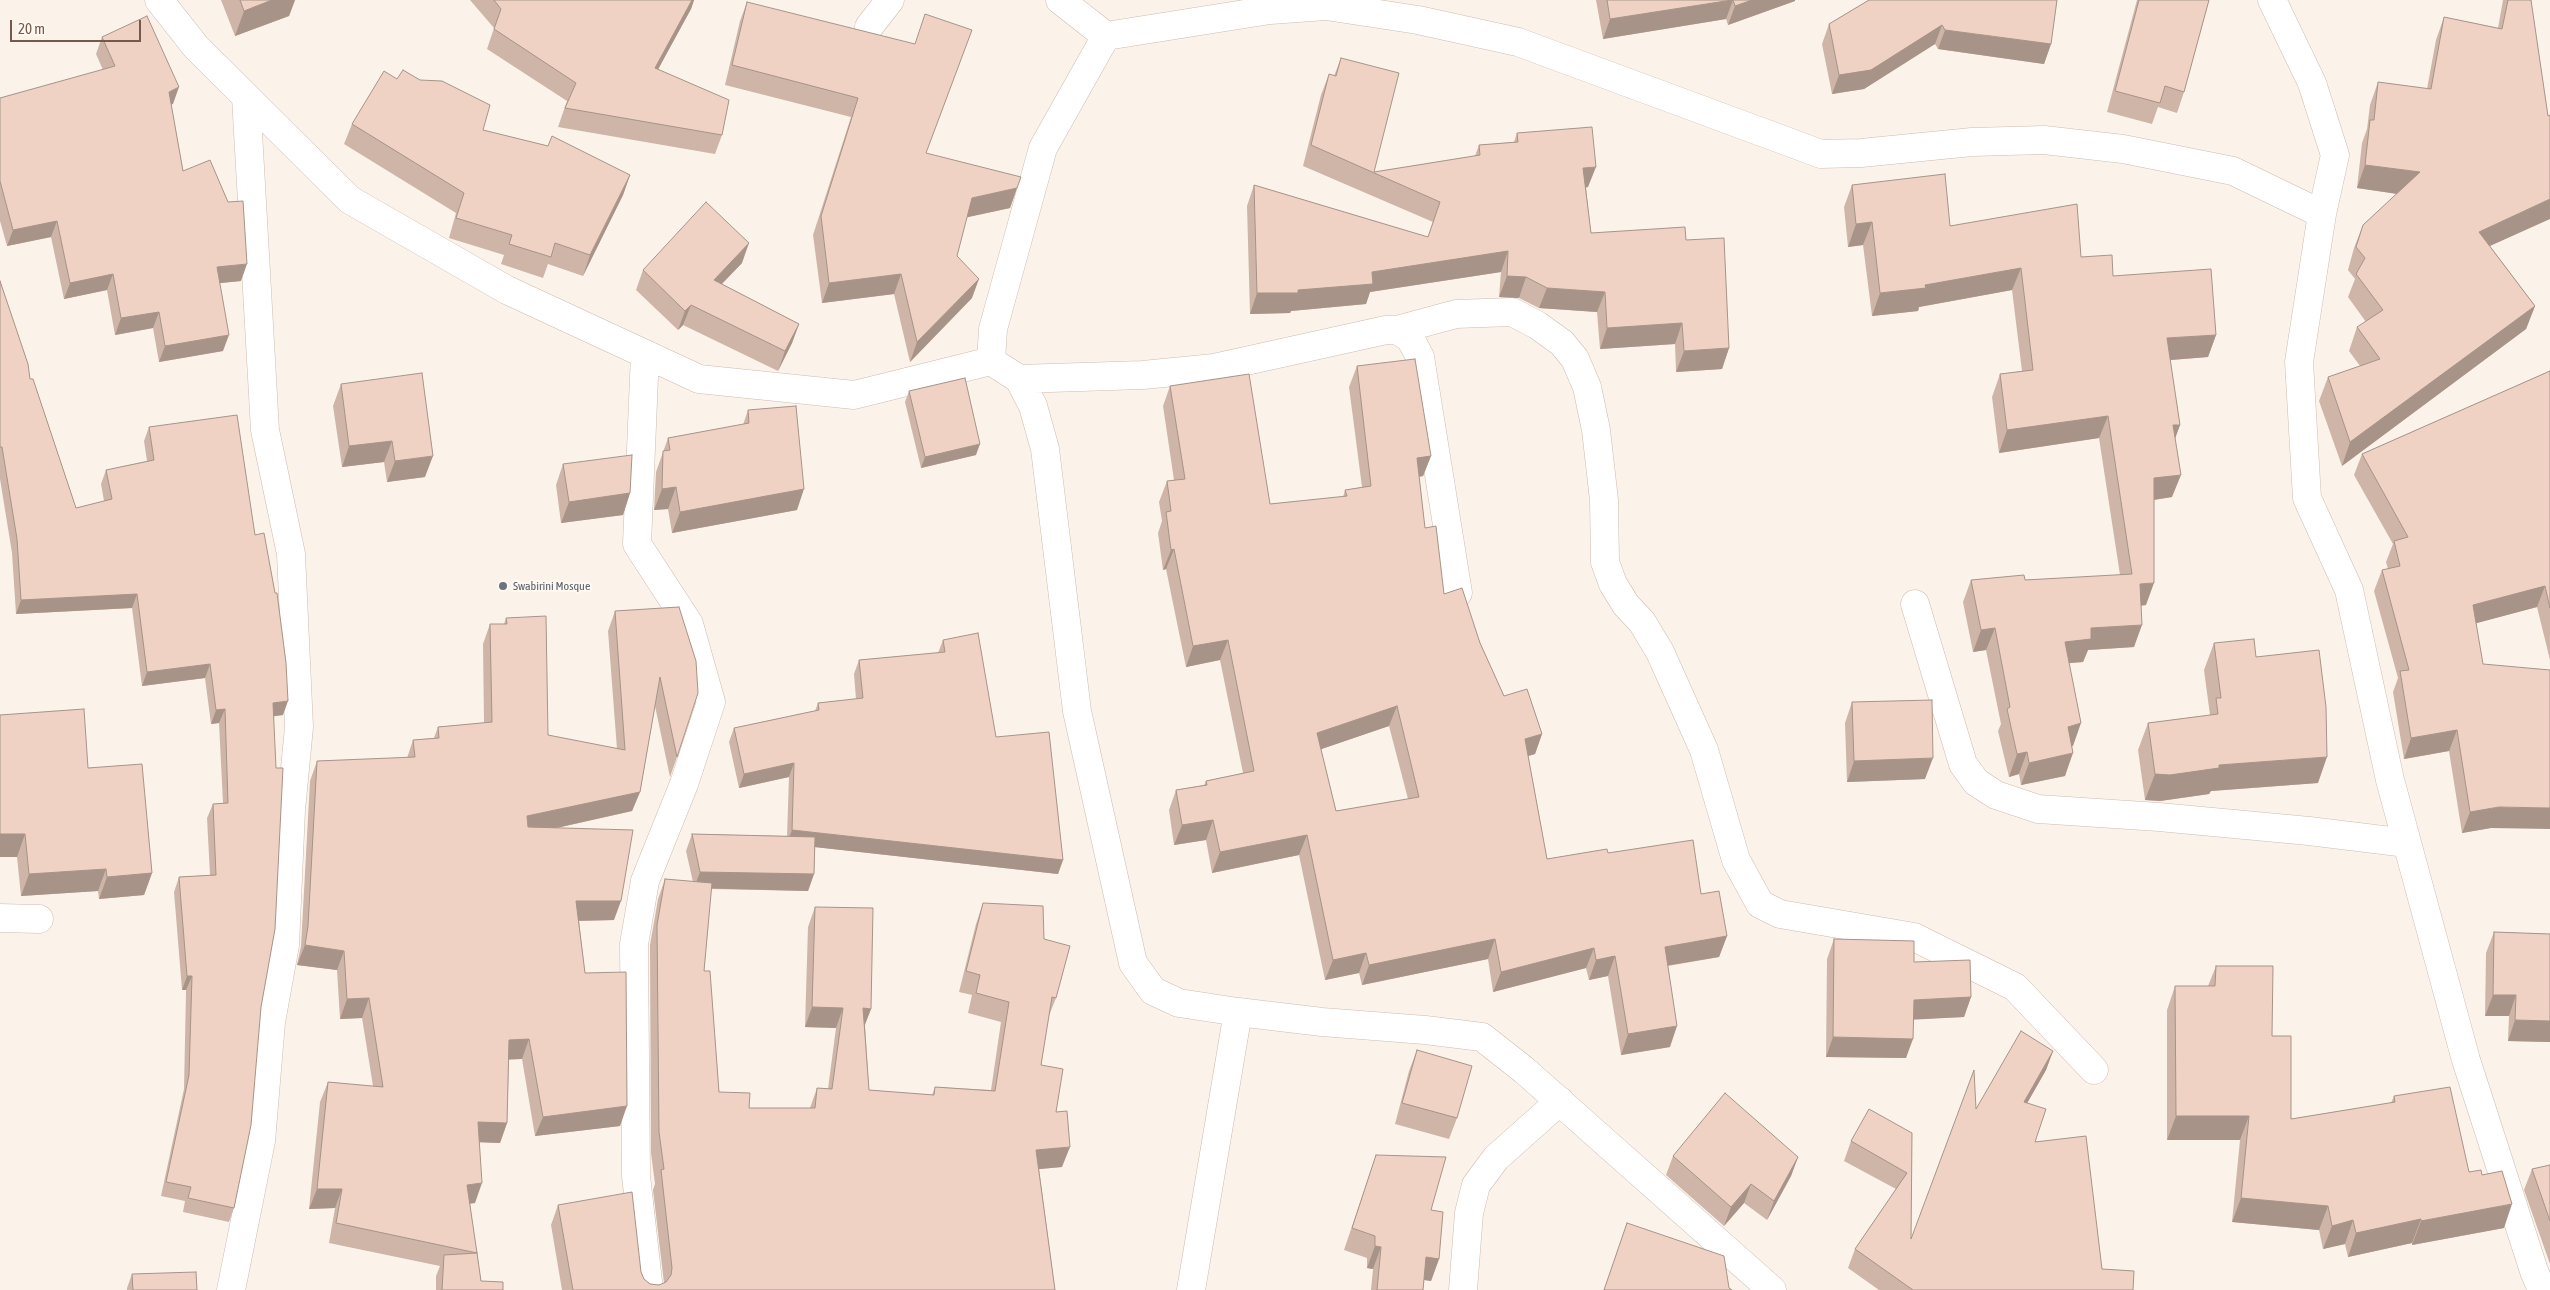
<!DOCTYPE html>
<style>
body{margin:0}
#map{position:relative;width:2550px;height:1290px;overflow:hidden;background:#fbf3ea;font-family:"Asap Condensed",sans-serif}
canvas{display:block}
.scale{position:absolute;left:10px;top:20px;width:131px;height:22px;box-sizing:border-box;border:2px solid #745a4e;border-top:0;padding-left:6px;font-size:15px;line-height:18px;white-space:nowrap;color:#745a4e;-webkit-text-stroke:4px #fef8f0;paint-order:stroke}
</style>
<div id="map">
<canvas width="2550" height="1290"></canvas>
<div class="scale">20 m</div>
</div>
<script>
const g = document.querySelector('canvas').getContext('2d');
g.lineJoin = 'round';
const shape = rows => new Path2D(rows.map(r => 'M' + r).join(''));
function strokePath(path, color, width, dash) { g.strokeStyle = color; g.lineWidth = width; g.lineCap = dash ? 'butt' : 'round'; g.setLineDash(dash || []); g.stroke(path); }
function fillPath(path, color) { g.fillStyle = color; g.fill(path, 'evenodd'); }
function label(font, color, halo, rows, align = 'center') {
  g.font = font + ' "Asap Condensed",sans-serif'; g.lineWidth = 4.5; g.setLineDash([]); g.textBaseline = 'middle'; g.strokeStyle = halo; g.fillStyle = color; for (const [text, x, y, turn = 0] of rows) {
    g.save(); g.translate(x, y); g.rotate((+turn || 0) * Math.PI / 180); g.textAlign = isNaN(turn) ? turn : align; if (halo) g.strokeText(text, 0, 0); g.fillText(text, 0, 0); g.restore();
  }
}
const street = shape([
 [159,0,196,47,350,200,507,290,699,379,854,395,991,361,1019,379,1033,406,1045,449,1077,711,1133,963,1153,991,1179,1003,1238,1012,1322,1022,1425,1030,1482,1037,1524,1070,1772,1290],
 [1060,0,1106,36],
 [2272,0,2312,83,2335,155,2322,214,2299,362,2307,498,2349,590,2390,780,2466,1060,2534,1271,2542,1290],
 [869,27,890,0],
 [1397,330,1456,314,1512,312,1537,325,1562,343,1575,359,1587,387,1596,430,1604,500,1605,562,1613,584,1626,605,1642,622,1660,652,1704,750,1736,860,1760,904,1780,914,1914,937,2015,987,2094,1070],
 [645,354,637,544,689,624,711,702,684,784,645,881,634,944,636,1176,649,1290],
 [991,361,993,329,1043,148,1106,36,1270,10,1326,6,1418,20,1518,42,1821,154,1861,153,1972,142,2044,140,2123,149,2233,171,2322,214],
 [1019,379,1143,375,1214,368,1386,330,1397,330,1410,338,1420,357,1458,593],
 [1915,604,1963,764,1976,782,1996,795,2038,809,2159,817,2309,831,2407,843],
 [0,918,39,919],
 [231,1290,261,1141,271,1022,285,945,291,810,299,727,291,554,265,430,246,97],
 [1191,1290,1238,1012],
 [1463,1290,1469,1213,1476,1185,1496,1158,1560,1101]
]);
strokePath(street, '#cdbbb0', 29);
strokePath(street, '#fff', 28);
fillPath(shape([
 [221,0,295,0,289,16,235,36],
 [470,0,694,0,691,9,657,70,722,135,715,154,558,127,567,101,487,49,494,28],
 [1596,0,1795,0,1795,1,1728,25,1726,19,1603,39],
 [1869,0,2051,44,2044,64,1938,49,1935,44,1864,89,1832,94,1822,44,1829,24],
 [2137,0,2209,0,2184,92,2177,113,2158,107,2152,124,2107,112],
 [2503,0,2531,0,2490,246,2535,306,2526,329,2342,466,2319,401,2328,377,2360,366,2349,351,2357,327,2366,322,2348,297,2355,279,2348,270,2354,248,2363,225,2397,194,2357,188,2362,143,2367,129,2370,105,2378,82,2427,89,2436,40,2444,17,2498,28],
 [747,2,926,153,1017,188,1010,208,967,217,957,256,972,298,910,362,894,294,822,303,813,235,851,117,725,85,740,21],
 [102,37,173,104,171,104,183,171,241,281,220,283,223,351,159,362,153,328,115,335,107,290,64,299,51,237,7,246,0,221,0,98,103,70,96,54],
 [1341,58,1374,172,1475,156,1479,145,1514,142,1517,133,1588,187,1586,188,1591,233,1686,240,1729,348,1722,369,1676,372,1675,344,1600,349,1597,312,1539,308,1519,298,1499,297,1501,272,1370,292,1366,304,1291,311,1290,313,1250,314,1247,206,1254,185,1428,237,1433,222,1303,166,1321,95,1329,74,1334,76],
 [397,79,483,130,630,175,623,195,583,276,548,264,543,278,501,264,504,255,449,238,456,213,344,144,352,124],
 [1852,185,1950,226,2081,257,2216,335,2208,357,2170,360,2180,425,2175,438,2172,497,2154,500,2146,605,2141,606,2134,647,2088,650,2083,662,2069,663,2073,746,2072,746,2065,776,2021,785,2019,774,2009,777,1998,731,2001,724,1986,650,1973,652,1963,602,1971,580,2025,580,2120,575,2099,438,1999,453,1992,397,2000,374,2022,371,2012,290,1919,307,1918,311,1872,316,1863,245,1848,247,1844,207],
 [742,263,722,284,799,324,792,343,778,371,683,325,678,330,636,290,643,270],
 [0,281,30,379,76,508,104,501,101,484,106,470,147,461,144,441,149,427,255,535,283,715,274,716,261,1007,234,1208,229,1222,183,1212,185,1201,161,1196,184,1089,186,990,182,990,174,892,179,877,210,875,207,818,213,804,223,803,219,723,211,724,205,678,142,686,132,608,16,614,12,553,0,479],
 [1357,366,1431,456,1423,476,1419,477,1425,528,1444,594,1480,643,1504,696,1542,734,1535,754,1528,756,1547,859,1608,853,1701,894,1727,936,1719,957,1668,966,1670,1047,1621,1055,1608,976,1589,980,1586,968,1493,992,1488,959,1362,985,1359,973,1325,980,1299,855,1212,873,1206,840,1174,845,1169,810,1176,790,1204,785,1206,781,1243,773,1220,660,1186,667,1166,569,1163,570,1158,533,1162,521,1159,502,1167,481,1174,480,1163,406,1170,386,1270,504,1343,497,1345,490,1362,487,1349,387],
 [1389,726,1408,799,1336,811,1321,749],
 [2550,371,2550,660,2537,607,2476,623,2491,828,2462,833,2449,751,2404,759,2393,692,2398,678,2374,591,2382,570,2388,569,2386,562,2393,544,2354,475,2362,454],
 [341,384,425,477,387,482,384,462,342,467,333,406],
 [909,391,976,455,921,468,905,402],
 [748,410,797,510,672,533,668,509,654,510,656,472,668,438,743,425],
 [563,464,630,493,623,515,561,523,556,485],
 [679,607,677,757,670,777,655,706,640,792,632,811,557,828,614,920,579,921,585,973,620,1126,535,1136,522,1059,509,1059,507,1123,500,1143,480,1142,475,1203,470,1204,476,1253,481,1281,503,1290,436,1290,436,1276,440,1266,329,1243,335,1208,309,1209,320,1102,328,1082,373,1086,362,1018,340,1019,337,970,297,965,301,946,310,781,317,761,407,758,413,740,434,738,438,727,484,723,483,644,490,624,504,624,506,618,548,735,617,749,608,631,615,611],
 [943,640,996,737,1063,860,1058,874,815,847,814,874,808,891,711,889,704,971,719,1092,749,1108,810,1108,817,1088,828,1089,836,1028,805,1027,808,927,815,907,871,1009,865,1025,869,1090,932,1095,935,1087,991,1090,1001,1022,968,1013,972,995,959,992,976,924,983,903,1044,939,1056,998,1048,1018,1041,1065,1056,1112,1062,1167,1039,1169,1055,1290,562,1290,551,1225,558,1205,641,1272,644,1279,650,1284,659,1285,664,1283,653,1190,655,1184,651,1153,650,945,658,899,665,879,693,882,686,851,692,834,787,836,789,777,739,788,729,742,734,728,815,711,818,703,856,699,854,674,859,660,938,653],
 [2214,643,2256,657,2318,783,2211,791,2209,794,2160,801,2145,800,2138,750,2148,723,2210,715,2204,670],
 [1852,702,1925,779,1847,782,1845,723],
 [0,715,88,768,152,873,144,895,99,899,98,891,21,896,17,857,0,857],
 [2494,932,2550,934,2550,1042,2508,1041,2509,1016,2485,1016,2486,953],
 [1834,939,1914,962,1971,997,1964,1017,1914,1019,1906,1058,1826,1057,1827,959],
 [2216,966,2272,1036,2291,1119,2391,1103,2394,1096,2469,1172,2482,1175,2504,1228,2412,1245,2412,1243,2348,1257,2345,1244,2323,1249,2319,1230,2232,1222,2240,1140,2167,1140,2167,1010,2175,986,2208,986],
 [1417,1050,1457,1118,1449,1139,1395,1124,1409,1071],
 [2053,1051,2046,1070,2027,1103,2035,1142,2102,1269,2133,1290,1879,1290,1848,1268,1855,1249,1896,1189,1844,1161,1851,1141,1912,1133,1911,1239,1976,1109],
 [1376,1155,1431,1210,1439,1259,1431,1281,1424,1280,1423,1290,1371,1290,1373,1269,1367,1268,1367,1258,1344,1250],
 [1673,1156,1798,1157,1791,1176,1767,1220,1744,1203,1724,1226,1666,1175],
 [2550,1165,2550,1264,2524,1190,2532,1169],
 [1627,1223,1729,1288,1732,1290,1604,1290],
 [132,1274,197,1290,127,1290,127,1288]
]), '#ceb5a8');
fillPath(shape([
 [272,0,295,0,289,16,235,36,244,11],
 [692,0,694,0,691,9,648,88,655,68],
 [1733,0,1726,19,1603,39,1610,19],
 [1752,0,1795,0,1795,1,1728,25,1735,6],
 [1942,25,1935,44,1864,89,1832,94,1839,75],
 [1945,30,2051,44,2044,64,1938,49],
 [179,87,173,104,163,108,169,92],
 [2365,165,2420,172,2412,196,2357,188],
 [1596,167,1588,187,1576,188,1583,168],
 [630,175,623,195,583,276,590,255],
 [1017,188,1010,208,964,218,972,198],
 [2550,199,2550,219,2470,255,2479,232],
 [57,221,51,237,7,246,13,230],
 [1872,222,1863,245,1848,247,1856,224],
 [749,243,742,263,707,299,714,280],
 [1508,251,1501,272,1370,292,1366,304,1291,311,1290,313,1250,314,1257,293,1298,290,1372,272],
 [247,264,241,281,211,284,217,267],
 [2021,268,2012,290,1919,307,1918,311,1872,316,1880,293],
 [113,274,107,290,64,299,70,283],
 [901,274,894,294,822,303,829,283],
 [1507,276,1526,277,1519,298,1499,297],
 [979,279,972,298,910,362,917,342],
 [1547,288,1605,292,1597,312,1539,308],
 [691,305,683,325,678,330,685,311],
 [2535,306,2526,329,2342,466,2350,442],
 [159,312,153,328,115,335,121,318],
 [1682,323,1675,344,1600,349,1607,328],
 [799,324,792,343,778,371,785,351],
 [229,335,223,351,159,362,165,346],
 [2216,335,2208,357,2158,361,2167,338],
 [1729,348,1722,369,1676,372,1684,351],
 [2108,416,2099,438,1999,453,2007,430],
 [2173,425,2180,425,2172,447],
 [392,441,384,462,342,467,349,446],
 [980,444,976,455,921,468,925,457],
 [433,456,425,477,387,482,395,461],
 [1431,456,1423,476,1410,478,1417,458],
 [2181,475,2172,497,2146,501,2154,478],
 [676,487,668,509,654,510,662,489],
 [804,489,797,510,672,533,680,512],
 [630,493,623,515,561,523,569,502],
 [1174,549,1166,569,1163,570,1171,550],
 [2154,583,2146,605,2132,606,2140,584],
 [2545,586,2537,607,2466,626,2473,605],
 [137,594,132,608,16,614,21,600],
 [2142,625,2134,647,2088,650,2083,662,2057,664,2065,642,2091,628],
 [1995,628,1986,650,1973,652,1981,630],
 [1228,640,1220,660,1186,667,1193,646],
 [210,664,205,678,142,686,147,672],
 [288,701,283,715,268,717,273,703],
 [1397,706,1389,726,1310,753,1317,733],
 [225,709,219,723,211,724,216,710],
 [2081,723,2073,746,2060,749,2068,727],
 [2457,730,2449,751,2404,759,2411,738],
 [1542,734,1535,754,1518,759,1525,739],
 [2027,752,2019,774,2009,777,2017,754],
 [2073,753,2065,776,2021,785,2029,763],
 [2327,757,2318,783,2211,791,2209,794,2160,801,2145,800,2155,774,2219,765],
 [1933,758,1925,779,1847,782,1854,761],
 [794,763,789,777,739,788,744,774],
 [640,792,632,811,520,836,527,816],
 [2499,807,2550,808,2550,829,2491,828,2462,833,2470,812],
 [1213,820,1206,840,1174,845,1182,825],
 [792,830,1063,860,1058,874,787,844],
 [0,834,25,834,17,857,0,857],
 [1307,835,1299,855,1212,873,1220,852],
 [106,869,98,891,21,896,29,874],
 [700,872,814,874,808,891,694,888],
 [152,873,144,895,99,899,107,877],
 [576,901,621,901,614,920,569,921],
 [1727,936,1719,957,1658,967,1665,947],
 [1495,939,1488,959,1362,985,1369,965],
 [305,945,344,951,337,970,297,965],
 [1594,948,1586,968,1493,992,1501,972],
 [1366,953,1359,973,1325,980,1333,960],
 [1615,956,1608,976,1589,980,1596,960],
 [187,976,192,976,186,990,182,990],
 [2493,995,2516,995,2509,1016,2485,1016],
 [1971,997,1964,1017,1907,1020,1914,1000],
 [369,998,362,1018,340,1019,347,999],
 [812,1007,843,1008,836,1028,805,1027],
 [863,1008,871,1009,863,1029],
 [2515,1020,2550,1021,2550,1042,2508,1041],
 [1677,1026,1670,1047,1621,1055,1628,1034],
 [1833,1037,1913,1039,1906,1058,1826,1057],
 [529,1039,522,1059,502,1060,509,1040],
 [2053,1051,2046,1070,2017,1121,2024,1102],
 [627,1106,620,1126,535,1136,543,1117],
 [2176,1116,2249,1116,2240,1140,2167,1140],
 [478,1122,507,1123,500,1143,471,1142],
 [1070,1147,1062,1167,1029,1170,1036,1150],
 [1798,1157,1791,1176,1767,1220,1774,1201],
 [482,1183,475,1203,460,1204,467,1185],
 [1751,1184,1744,1203,1724,1226,1731,1207],
 [317,1189,342,1189,335,1208,309,1209],
 [2241,1198,2328,1206,2319,1230,2232,1222],
 [2512,1204,2504,1228,2412,1245,2421,1221],
 [2421,1219,2412,1243,2348,1257,2356,1233],
 [2353,1220,2345,1244,2323,1249,2332,1226],
 [1375,1246,1381,1247,1373,1269,1367,1268],
 [1426,1257,1439,1259,1431,1281,1418,1279]
]), '#a79388');
const building = shape([
 [240,0,272,0,244,11,240,0],
 [494,0,692,0,655,68,729,100,722,135,565,108,576,83,494,29,501,9,494,0],
 [1607,0,1732,0,1610,19,1607,0],
 [1733,0,1752,0,1735,6,1733,0],
 [1869,0,2057,0,2051,44,1945,30,1942,25,1871,70,1839,75,1829,24,1869,0],
 [2139,0,2209,0,2184,92,2165,86,2160,103,2115,91,2139,0],
 [2508,0,2531,0,2548,116,2550,115,2550,199,2479,232,2535,306,2350,442,2328,377,2380,359,2357,327,2383,310,2356,274,2365,258,2356,247,2363,225,2420,172,2365,165,2370,120,2374,120,2378,82,2431,89,2444,17,2502,29,2508,0],
 [747,2,915,44,925,14,972,30,926,153,1021,177,1017,188,972,198,957,256,979,279,917,342,901,274,829,283,821,216,858,98,732,65,747,2],
 [147,16,179,87,169,92,183,171,210,160,228,202,243,201,247,264,217,267,229,335,165,346,159,312,121,318,113,274,70,283,57,221,13,230,0,181,0,98,115,66,102,37,147,16],
 [1341,58,1399,73,1374,172,1480,155,1479,145,1518,142,1517,133,1592,127,1596,167,1583,168,1591,233,1685,227,1686,240,1724,238,1729,348,1684,351,1682,323,1607,328,1605,292,1547,288,1526,277,1507,276,1508,251,1372,272,1373,284,1298,290,1298,293,1257,293,1254,185,1428,237,1440,202,1311,145,1329,74,1336,76,1341,58],
 [403,70,420,80,442,81,490,105,483,130,548,146,552,136,630,175,590,255,555,243,551,257,509,244,512,235,456,218,464,193,352,124,384,71,397,79,403,70],
 [1945,174,1950,226,2077,204,2081,257,2112,255,2113,276,2211,269,2216,335,2167,338,2180,425,2173,425,2181,475,2154,478,2154,583,2140,584,2142,625,2091,628,2091,639,2065,642,2081,723,2068,727,2073,753,2029,763,2027,752,2017,754,2007,709,2010,707,1995,628,1981,630,1971,580,2024,575,2025,580,2132,574,2108,416,2007,430,2000,374,2033,370,2021,268,1925,285,1926,288,1880,293,1872,222,1856,224,1852,185,1945,174],
 [706,202,749,243,714,280,799,324,785,351,691,305,685,311,643,270,706,202],
 [0,281,28,364,30,379,33,379,76,508,112,499,106,470,154,460,149,427,237,415,255,535,264,533,275,593,277,593,286,663,288,701,273,703,276,768,283,768,275,929,261,1007,251,1125,234,1208,188,1198,191,1187,166,1182,189,1075,192,976,187,976,179,877,216,875,213,804,228,803,225,709,216,710,210,664,147,672,137,594,21,600,17,539,2,447,0,447,0,281],
 [1415,359,1431,456,1417,458,1425,528,1436,526,1444,594,1462,588,1480,643,1504,696,1527,689,1542,734,1525,739,1547,859,1607,849,1608,853,1693,840,1701,894,1719,891,1727,936,1665,947,1677,1026,1628,1034,1615,956,1596,960,1594,948,1501,972,1495,939,1369,965,1366,953,1333,960,1307,835,1220,852,1213,820,1182,825,1176,790,1207,785,1206,781,1254,771,1228,640,1193,646,1174,549,1171,550,1166,512,1171,511,1167,481,1185,479,1170,386,1249,374,1270,504,1347,496,1345,490,1371,486,1357,366,1415,359],
 [1397,706,1419,797,1336,811,1317,733,1397,706],
 [2550,371,2550,608,2545,586,2473,605,2483,664,2550,670,2550,808,2499,807,2470,812,2457,730,2411,738,2400,671,2409,670,2382,570,2400,566,2394,541,2408,537,2362,454,2550,371],
 [422,373,433,456,395,461,392,441,349,446,341,384,422,373],
 [965,378,980,444,925,457,909,391,965,378],
 [796,406,804,489,680,512,676,487,662,489,663,451,670,450,668,438,749,423,748,410,796,406],
 [632,455,630,493,569,502,563,464,632,455],
 [679,607,696,661,698,693,677,757,660,677,640,792,527,816,528,827,633,830,621,901,576,901,585,973,626,972,627,1106,543,1117,529,1039,509,1040,507,1123,478,1122,482,1183,467,1185,477,1253,336,1223,342,1189,317,1189,328,1082,383,1087,369,998,347,999,344,951,305,945,308,926,317,761,415,757,413,740,439,738,438,727,492,722,490,624,507,624,506,618,546,616,548,735,625,750,615,611,679,607],
 [978,633,996,737,1049,732,1063,860,792,830,794,763,744,774,734,728,819,710,818,703,863,698,859,660,945,652,943,640,978,633],
 [2254,639,2256,657,2319,650,2326,707,2327,757,2219,765,2219,768,2170,775,2155,774,2148,723,2218,714,2216,698,2221,698,2214,643,2254,639],
 [1932,700,1933,758,1854,761,1852,702,1932,700],
 [84,709,88,768,142,764,152,873,107,877,106,869,29,874,25,834,0,834,0,715,84,709],
 [692,834,815,837,814,874,700,872,692,834],
 [665,879,712,883,704,971,710,971,719,1092,750,1093,749,1108,815,1108,817,1088,832,1089,843,1008,812,1007,815,907,873,908,871,1009,863,1008,869,1090,934,1095,935,1087,995,1091,1009,1002,976,993,980,975,966,971,983,903,1043,906,1044,939,1070,946,1056,998,1052,997,1041,1065,1063,1069,1056,1112,1067,1111,1070,1147,1036,1150,1055,1290,573,1290,558,1205,632,1192,641,1272,644,1279,650,1284,659,1285,666,1282,671,1275,672,1268,661,1170,664,1169,659,1132,657,925,665,879],
 [2494,932,2550,934,2550,1021,2515,1020,2516,995,2493,995,2494,932],
 [1834,939,1914,941,1914,962,1970,960,1971,997,1914,1000,1913,1039,1833,1037,1834,939],
 [2216,966,2273,966,2272,1036,2291,1036,2291,1119,2395,1102,2394,1096,2450,1087,2469,1172,2481,1170,2482,1175,2502,1171,2512,1204,2421,1221,2421,1219,2356,1233,2353,1220,2332,1226,2328,1206,2241,1198,2249,1116,2176,1116,2175,986,2215,986,2216,966],
 [2021,1031,2053,1051,2024,1102,2046,1109,2035,1142,2086,1136,2102,1269,2134,1271,2133,1290,1913,1290,1855,1249,1907,1173,1851,1141,1869,1109,1912,1133,1911,1239,1974,1070,1976,1109,2021,1031],
 [1417,1050,1472,1066,1457,1118,1402,1103,1417,1050],
 [1725,1093,1798,1157,1774,1201,1751,1184,1731,1207,1673,1156,1725,1093],
 [1376,1155,1446,1157,1431,1210,1443,1212,1439,1259,1426,1257,1423,1290,1377,1290,1381,1247,1375,1246,1375,1236,1352,1228,1376,1155],
 [2550,1165,2550,1221,2532,1169,2550,1165],
 [1627,1223,1724,1256,1729,1288,1732,1290,1604,1290,1627,1223],
 [477,1253,481,1281,503,1282,503,1290,442,1290,444,1255,477,1253],
 [196,1272,197,1290,133,1290,132,1274,196,1272]
]);
fillPath(building, '#efd2c3');
strokePath(building, '#a79388', 1);
for (const [x, y, r, color] of [
 [503,586,5,"#6b7280"]
]) { const dot = new Path2D(); dot.arc(x, y, r, 0, 2 * Math.PI); g.fillStyle = color; g.fill(dot); strokePath(dot, '#fef8f0', 2); }
label('12px', '#5b616d', '#fef8f0', [
 ["Swabirini Mosque",513,586]
], 'left');
</script>
